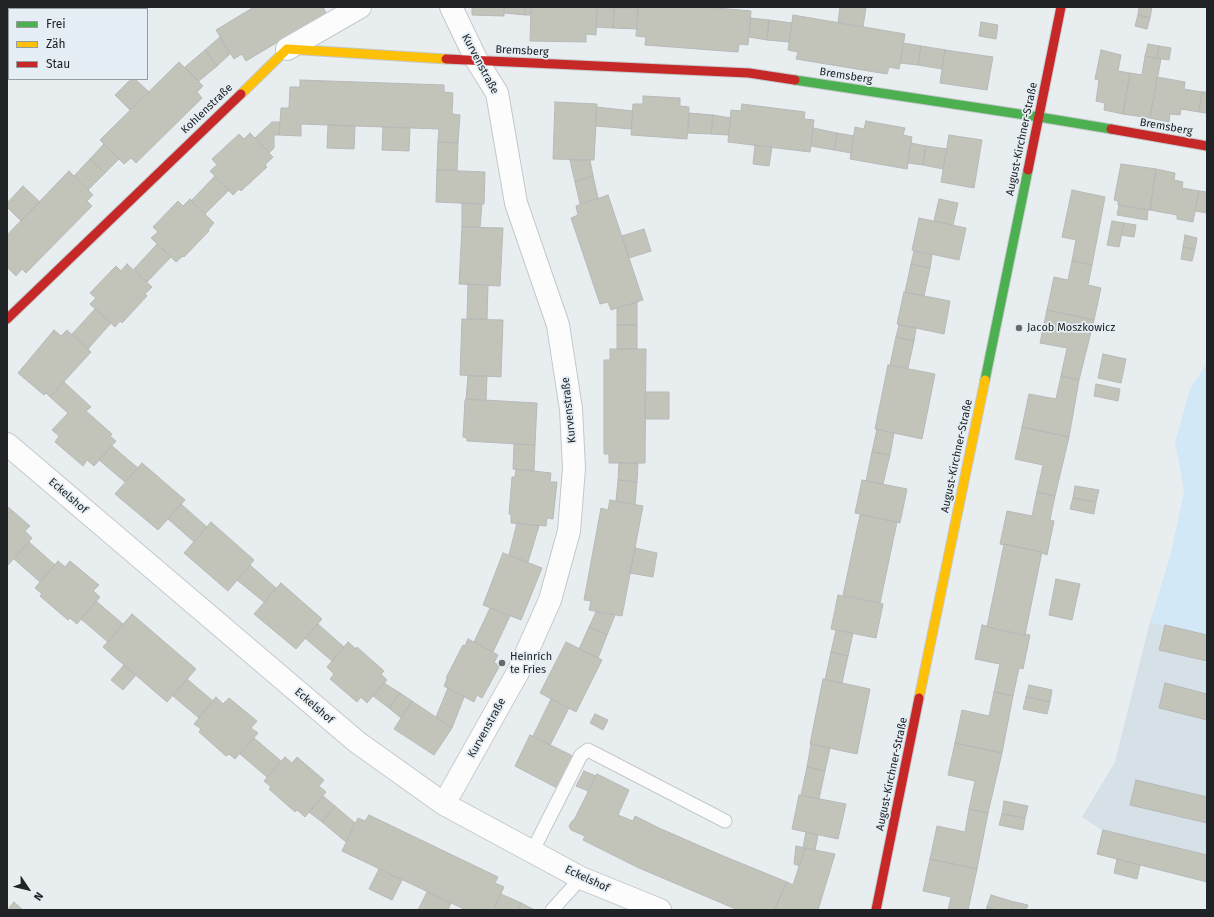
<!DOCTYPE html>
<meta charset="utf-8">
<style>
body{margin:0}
#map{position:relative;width:1214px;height:917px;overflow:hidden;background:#e8edf0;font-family:"Fira Sans",sans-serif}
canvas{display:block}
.frame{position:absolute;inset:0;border:8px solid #202325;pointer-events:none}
.legend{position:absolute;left:8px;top:8px;width:140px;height:72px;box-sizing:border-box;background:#e5eef4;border:1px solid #969da1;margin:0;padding:5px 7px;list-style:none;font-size:12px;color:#202325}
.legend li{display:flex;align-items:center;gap:8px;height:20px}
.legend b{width:20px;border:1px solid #969da1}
.north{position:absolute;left:8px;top:869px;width:40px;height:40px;-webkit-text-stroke:3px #e5eef4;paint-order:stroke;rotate:125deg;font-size:11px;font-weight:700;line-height:16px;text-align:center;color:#202325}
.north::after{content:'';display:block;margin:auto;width:14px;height:18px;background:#202325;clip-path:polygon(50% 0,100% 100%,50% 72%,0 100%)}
</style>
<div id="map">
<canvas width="1214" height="917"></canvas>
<div class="frame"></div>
<ul class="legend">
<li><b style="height:5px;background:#4caf50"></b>Frei</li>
<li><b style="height:5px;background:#ffc107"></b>Zäh</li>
<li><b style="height:5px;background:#c62828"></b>Stau</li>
</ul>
<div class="north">N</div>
</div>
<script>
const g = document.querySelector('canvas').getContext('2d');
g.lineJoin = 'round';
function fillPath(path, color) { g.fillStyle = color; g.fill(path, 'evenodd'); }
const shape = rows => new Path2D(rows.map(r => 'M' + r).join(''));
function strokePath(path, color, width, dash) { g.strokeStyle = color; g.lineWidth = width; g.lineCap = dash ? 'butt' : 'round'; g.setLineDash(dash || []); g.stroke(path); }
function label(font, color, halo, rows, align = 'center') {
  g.font = font + ' "Fira Sans",sans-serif'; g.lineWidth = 3.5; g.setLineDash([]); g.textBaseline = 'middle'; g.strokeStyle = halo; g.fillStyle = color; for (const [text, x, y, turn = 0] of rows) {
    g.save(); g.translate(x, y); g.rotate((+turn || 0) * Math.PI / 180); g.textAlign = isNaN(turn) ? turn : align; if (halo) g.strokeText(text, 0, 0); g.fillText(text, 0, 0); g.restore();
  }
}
fillPath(shape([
 [1150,622,1207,635,1207,882,1097,854,1102,830,1082,817,1115,762]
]), '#d5e0e7');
fillPath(shape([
 [1207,363,1207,635,1150,622,1171,553,1184,491,1175,442,1190,389]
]), '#d2e8f7');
const building = shape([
 [254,7,323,7,326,13,246,61,242,54,234,59,216,30,254,7],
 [472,7,504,7,504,16,472,15,472,7],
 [504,7,525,7,525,15,504,13,504,7],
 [525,7,531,7,531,15,525,15,525,7],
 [531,7,597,7,596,35,586,34,586,42,530,41,531,7],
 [597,7,614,8,613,28,596,27,597,7],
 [638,7,706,7,751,11,748,45,739,44,738,52,645,45,646,37,636,36,638,7],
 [840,7,866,7,863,27,838,23,840,7],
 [1139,7,1152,7,1150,18,1138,15,1139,7],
 [614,8,638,8,637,29,613,28,614,8],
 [793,15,905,34,899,69,889,67,887,74,796,59,798,52,788,50,793,15],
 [1138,15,1150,18,1147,29,1135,26,1138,15],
 [751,18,769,20,767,40,749,37,751,18],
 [769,20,792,23,789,42,767,40,769,20],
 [981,22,998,25,996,39,979,36,981,22],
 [220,37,230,54,217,66,205,50,220,37],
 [903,43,921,46,918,65,900,63,903,43],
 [1148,44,1159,46,1157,58,1145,56,1148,44],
 [921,46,946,50,945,50,942,69,918,65,921,46],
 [1159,46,1171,48,1169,60,1157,58,1159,46],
 [205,50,217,66,199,81,185,67,205,50],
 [945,50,993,57,987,90,940,83,945,50],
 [1101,50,1121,55,1118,71,1130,73,1123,114,1104,110,1105,103,1096,101,1099,80,1095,79,1101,50],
 [1145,56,1161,59,1150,118,1123,114,1130,73,1142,75,1145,56],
 [179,62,203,86,197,92,202,98,136,163,131,158,124,164,100,140,179,62],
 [1157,77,1185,82,1184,89,1202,92,1199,112,1181,109,1180,115,1170,114,1169,122,1150,118,1157,77],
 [131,79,135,79,149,92,130,110,115,95,131,79],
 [300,80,444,85,444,92,453,93,452,114,460,115,458,143,438,142,439,129,301,124,301,136,279,135,281,108,289,108,290,87,300,87,300,80],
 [1202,92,1207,92,1207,113,1199,112,1202,92],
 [643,96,680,98,680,106,689,107,687,139,631,135,633,104,643,104,643,96],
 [555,102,597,104,594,160,553,159,555,102],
 [742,104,805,112,804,119,814,120,810,152,728,142,731,110,741,111,742,104],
 [596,107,633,111,631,129,596,126,596,107],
 [689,113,713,115,711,134,688,133,689,113],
 [713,115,731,118,728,135,711,134,713,115],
 [866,121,905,128,903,135,912,137,907,169,850,159,855,127,864,129,866,121],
 [272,122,280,122,279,135,274,135,274,148,269,153,255,138,272,122],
 [328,125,355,126,354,149,327,148,328,125],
 [383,127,410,128,409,151,382,150,383,127],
 [813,128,837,133,834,150,811,146,813,128],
 [250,133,273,157,265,165,267,167,241,191,239,189,233,195,210,171,217,165,212,159,239,134,244,139,250,133],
 [837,133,854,136,851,153,834,150,837,133],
 [949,135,982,140,974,188,941,182,949,135],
 [438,142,458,143,457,170,437,170,438,142],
 [911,143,926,146,923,165,908,163,911,143],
 [104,144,119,159,105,173,90,159,104,144],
 [755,145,772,147,769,166,753,164,755,145],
 [926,146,947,149,943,169,923,165,926,146],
 [90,159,105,173,88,190,74,176,90,159],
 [570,160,590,160,593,176,575,182,570,160],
 [1121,164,1156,169,1150,210,1118,205,1118,201,1114,200,1121,164],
 [1156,169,1175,173,1174,180,1183,182,1182,188,1199,191,1193,222,1177,219,1177,215,1150,210,1156,169],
 [437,170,485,172,484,204,436,202,437,170],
 [69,171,93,195,87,201,92,206,26,273,22,269,16,276,7,267,7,235,69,171],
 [215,176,229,190,205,214,191,201,215,176],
 [593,176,598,198,580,204,575,182,593,176],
 [23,186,40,202,21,221,7,207,7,203,23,186],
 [1072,190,1105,197,1092,265,1072,261,1076,240,1062,237,1072,190],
 [1199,191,1207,192,1207,213,1195,211,1199,191],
 [608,195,643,300,611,310,608,302,600,304,571,218,578,215,576,206,608,195],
 [190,199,214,223,208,230,209,231,184,257,183,256,176,262,151,238,158,232,153,227,178,201,183,206,190,199],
 [939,199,958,203,953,225,934,221,939,199],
 [462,203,482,204,480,227,462,227,462,203],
 [1119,205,1148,210,1147,220,1117,215,1119,205],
 [919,218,966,228,959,260,912,250,919,218],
 [1112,221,1124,223,1119,247,1107,245,1112,221],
 [1124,223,1136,225,1134,237,1121,235,1124,223],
 [462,227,503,228,500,286,459,284,462,227],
 [644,229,651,251,629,258,622,236,644,229],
 [1185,235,1197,238,1195,249,1183,247,1185,235],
 [157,244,171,257,147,282,134,269,157,244],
 [1183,247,1195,249,1192,261,1181,259,1183,247],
 [914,251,932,255,930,268,911,264,914,251],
 [1072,261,1092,265,1088,285,1101,288,1094,320,1047,310,1054,277,1068,280,1072,261],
 [127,264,152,287,145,294,147,296,122,323,120,321,115,327,90,304,96,298,90,293,116,266,121,271,127,264],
 [911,264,930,268,924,296,905,292,911,264],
 [468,284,488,285,487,319,467,319,468,284],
 [904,292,950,301,944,334,897,324,904,292],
 [637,302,637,325,617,325,617,308,637,302],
 [95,309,111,323,88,349,72,334,95,309],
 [1047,310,1094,320,1079,380,1061,376,1067,348,1040,343,1047,310],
 [462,319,503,320,501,377,460,375,462,319],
 [617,325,637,325,637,349,617,349,617,325],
 [899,325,916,328,914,341,896,337,899,325],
 [54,330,61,336,67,330,91,352,50,397,46,393,44,395,18,373,54,330],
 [896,337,914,341,908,368,890,365,896,337],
 [610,349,646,349,645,463,609,463,609,454,604,454,604,360,610,360,610,349],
 [1103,354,1126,359,1121,383,1098,378,1103,354],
 [888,365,935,374,922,439,875,429,888,365],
 [468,376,487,376,486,401,466,399,468,376],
 [1061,376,1079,380,1069,437,1022,427,1029,394,1056,399,1061,376],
 [64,382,91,407,86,411,112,434,110,436,116,441,94,466,87,460,83,466,55,442,59,436,52,430,68,413,50,397,64,382],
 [1096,384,1120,389,1118,401,1094,396,1096,384],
 [645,392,669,392,669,419,645,419,645,392],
 [466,399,537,403,535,445,467,441,467,438,463,437,465,400,466,399],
 [1022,427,1069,437,1055,496,1037,492,1043,465,1015,459,1022,427],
 [877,429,894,433,890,455,872,452,877,429],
 [514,444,535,445,534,471,513,469,514,444],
 [112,446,138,468,125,482,99,460,112,446],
 [872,452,890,455,883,484,866,481,872,452],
 [142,463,185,500,158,530,115,494,142,463],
 [619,463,638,463,637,482,618,480,619,463],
 [516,469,551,473,550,482,557,482,553,519,547,518,546,526,511,523,511,514,509,514,512,477,515,477,516,469],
 [618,480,637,482,635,505,616,501,618,480],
 [862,480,907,489,900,523,855,513,862,480],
 [1075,486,1099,490,1096,502,1073,498,1075,486],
 [1037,492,1055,496,1050,520,1054,521,1047,555,1042,553,1042,552,1004,544,1004,545,1000,544,1007,511,1032,516,1037,492],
 [1073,498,1096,502,1094,514,1070,509,1073,498],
 [610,500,643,506,622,616,589,610,591,601,584,600,601,508,608,510,610,500],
 [181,504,207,527,194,542,168,519,181,504],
 [7,506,30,526,25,531,32,538,8,565,7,564,7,506],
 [860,515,897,522,880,603,843,595,860,515],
 [211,522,254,560,228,591,184,553,211,522],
 [517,523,539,526,528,562,509,555,517,523],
 [29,542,55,565,40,582,14,559,29,542],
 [1004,544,1042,552,1025,635,987,627,1004,544],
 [635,548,657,553,653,577,630,573,635,548],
 [503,553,542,568,521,620,483,605,503,553],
 [58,561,65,567,70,561,99,585,93,591,100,597,77,624,70,618,68,620,40,596,42,594,35,588,58,561],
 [250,565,276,588,264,602,237,580,250,565],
 [1056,579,1080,584,1072,620,1049,615,1056,579],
 [281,583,322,619,296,649,254,614,281,583],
 [838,595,883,604,876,638,831,629,838,595],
 [96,601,123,624,108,642,81,619,96,601],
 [490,608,510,616,493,652,474,642,490,608],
 [596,612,615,615,607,635,589,627,596,612],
 [132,614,196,669,167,702,103,647,132,614],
 [318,624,344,647,332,661,305,638,318,624],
 [982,625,987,626,987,627,1025,636,1025,634,1030,635,1023,669,1019,668,1013,696,994,692,1000,664,975,659,982,625],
 [1165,625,1207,635,1207,661,1159,650,1165,625],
 [589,627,607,635,598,658,579,649,589,627],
 [836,630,853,633,848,656,831,652,836,630],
 [468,639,498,655,494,663,500,665,482,698,477,695,474,702,444,686,447,679,446,678,463,645,465,646,468,639],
 [348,642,356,649,357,647,384,671,381,674,387,680,367,703,361,697,357,702,330,679,334,674,327,667,348,642],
 [566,642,602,660,576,712,540,693,566,642],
 [831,652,848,656,842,683,825,680,831,652],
 [124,665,136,675,123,690,111,680,124,665],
 [187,679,213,701,199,718,173,696,187,679],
 [823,679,870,689,857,754,810,744,823,679],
 [384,683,400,693,389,708,373,696,384,683],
 [1165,683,1207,694,1207,720,1159,708,1165,683],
 [1029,685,1052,690,1050,702,1026,697,1029,685],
 [448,688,464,697,452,728,436,717,448,688],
 [994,692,1013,696,1002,753,955,743,962,710,989,716,994,692],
 [400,693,412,701,401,718,389,708,400,693],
 [216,697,223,704,229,698,257,721,251,728,258,733,235,759,229,754,226,756,199,732,201,729,194,724,216,697],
 [1026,697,1050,702,1047,714,1023,709,1026,697],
 [551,699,569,708,550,745,533,736,551,699],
 [412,701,452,728,434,755,394,729,412,701],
 [595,714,608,720,603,730,590,723,595,714],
 [530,735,573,756,557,788,515,766,530,735],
 [254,738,281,761,267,777,240,754,254,738],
 [955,743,1002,753,988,813,969,809,975,781,948,775,955,743],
 [811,744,830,748,825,771,807,767,811,744],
 [285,757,292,763,297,757,324,780,319,786,326,792,305,817,297,810,295,812,269,789,271,787,264,781,285,757],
 [807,767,825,771,819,799,801,795,807,767],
 [584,771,596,776,588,791,576,786,584,771],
 [597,774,629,790,618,815,633,821,635,816,659,828,721,855,787,882,774,910,738,910,639,868,583,840,585,836,571,830,569,826,572,821,574,820,597,774],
 [1136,780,1207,797,1207,823,1130,805,1136,780],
 [799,795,846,804,838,839,792,829,799,795],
 [323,796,335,806,322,822,309,812,323,796],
 [1004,801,1028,806,1025,818,1002,814,1004,801],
 [335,806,355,823,346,842,322,822,335,806],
 [969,809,988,813,977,869,930,859,937,826,965,832,969,809],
 [1002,814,1025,818,1023,830,999,825,1002,814],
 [369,815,498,877,495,883,504,887,493,910,466,910,342,851,358,818,365,821,369,815],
 [1103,830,1207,855,1207,882,1097,854,1103,830],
 [806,832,818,835,815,850,803,848,806,832],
 [796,846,805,848,800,866,794,864,796,846],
 [805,848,835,854,818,910,774,910,787,882,793,885,805,848],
 [930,859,977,869,968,910,948,910,951,897,923,891,930,859],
 [1117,859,1140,865,1137,879,1114,873,1117,859],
 [379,869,402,880,392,900,369,889,379,869],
 [427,892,451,903,448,910,418,910,427,892],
 [501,894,521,903,518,910,493,910,501,894],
 [991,895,1014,902,1011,910,997,910,987,907,991,895],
 [14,902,23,910,7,910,14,902],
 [1015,902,1028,905,1026,910,1012,910,1015,902],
 [521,903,535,910,518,910,521,903],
 [987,907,997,910,986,910,987,907]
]);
fillPath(building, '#c2c4ba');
strokePath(building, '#b7b9b9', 1);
const lane = shape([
 [532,852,581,755,588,750,725,821],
 [552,910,581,878]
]);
const street = shape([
 [287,49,360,7],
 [7,444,357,742,444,804,581,878,660,910],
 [444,804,518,672,550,600,569,531,574,468,571,409,558,325,516,203,497,93,477,61,451,7]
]);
const fast = shape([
 [795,80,1039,117,1111,129],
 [985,380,1028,170]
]);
const slow = shape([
 [241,94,287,49,446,59],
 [919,698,985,380]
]);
const jam = shape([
 [446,59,749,73,795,80],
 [1111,129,1207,146],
 [1028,170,1061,7],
 [7,319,241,94],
 [876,910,919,698]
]);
strokePath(lane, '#c4c8ca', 15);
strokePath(street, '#c4c8ca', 24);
strokePath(fast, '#c4c8ca', 11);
strokePath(slow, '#c4c8ca', 11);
strokePath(jam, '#c4c8ca', 11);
strokePath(lane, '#fcfcfd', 13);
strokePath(street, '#fcfcfd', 22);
strokePath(fast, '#4caf50', 9);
strokePath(slow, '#ffc107', 9);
strokePath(jam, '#c62828', 9);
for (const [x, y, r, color] of [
 [1019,328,4,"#666a6c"],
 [502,663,4,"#666a6c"]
]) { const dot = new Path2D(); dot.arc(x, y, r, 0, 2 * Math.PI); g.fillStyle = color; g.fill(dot); strokePath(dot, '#e5eef4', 1.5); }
label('11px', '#202325', '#e5eef4', [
 ["Bremsberg",522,51,3],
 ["Kurvenstraße",480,64,62],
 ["Bremsberg",846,76,9],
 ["Kohlenstraße",207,109,-44],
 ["Bremsberg",1166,127,10],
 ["August-Kirchner-Straße",1022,139,-78],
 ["Kurvenstraße",569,410,-96],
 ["August-Kirchner-Straße",957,456,-78],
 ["Eckelshof",68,496,41],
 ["Eckelshof",314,706,41],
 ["Kurvenstraße",487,728,-61],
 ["August-Kirchner-Straße",892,774,-78],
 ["Eckelshof",587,879,25]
]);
label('11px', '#202325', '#e5eef4', [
 ["Jacob Moszkowicz",1027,328],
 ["Heinrich",510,657],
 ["te Fries",510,670]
], 'left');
</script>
